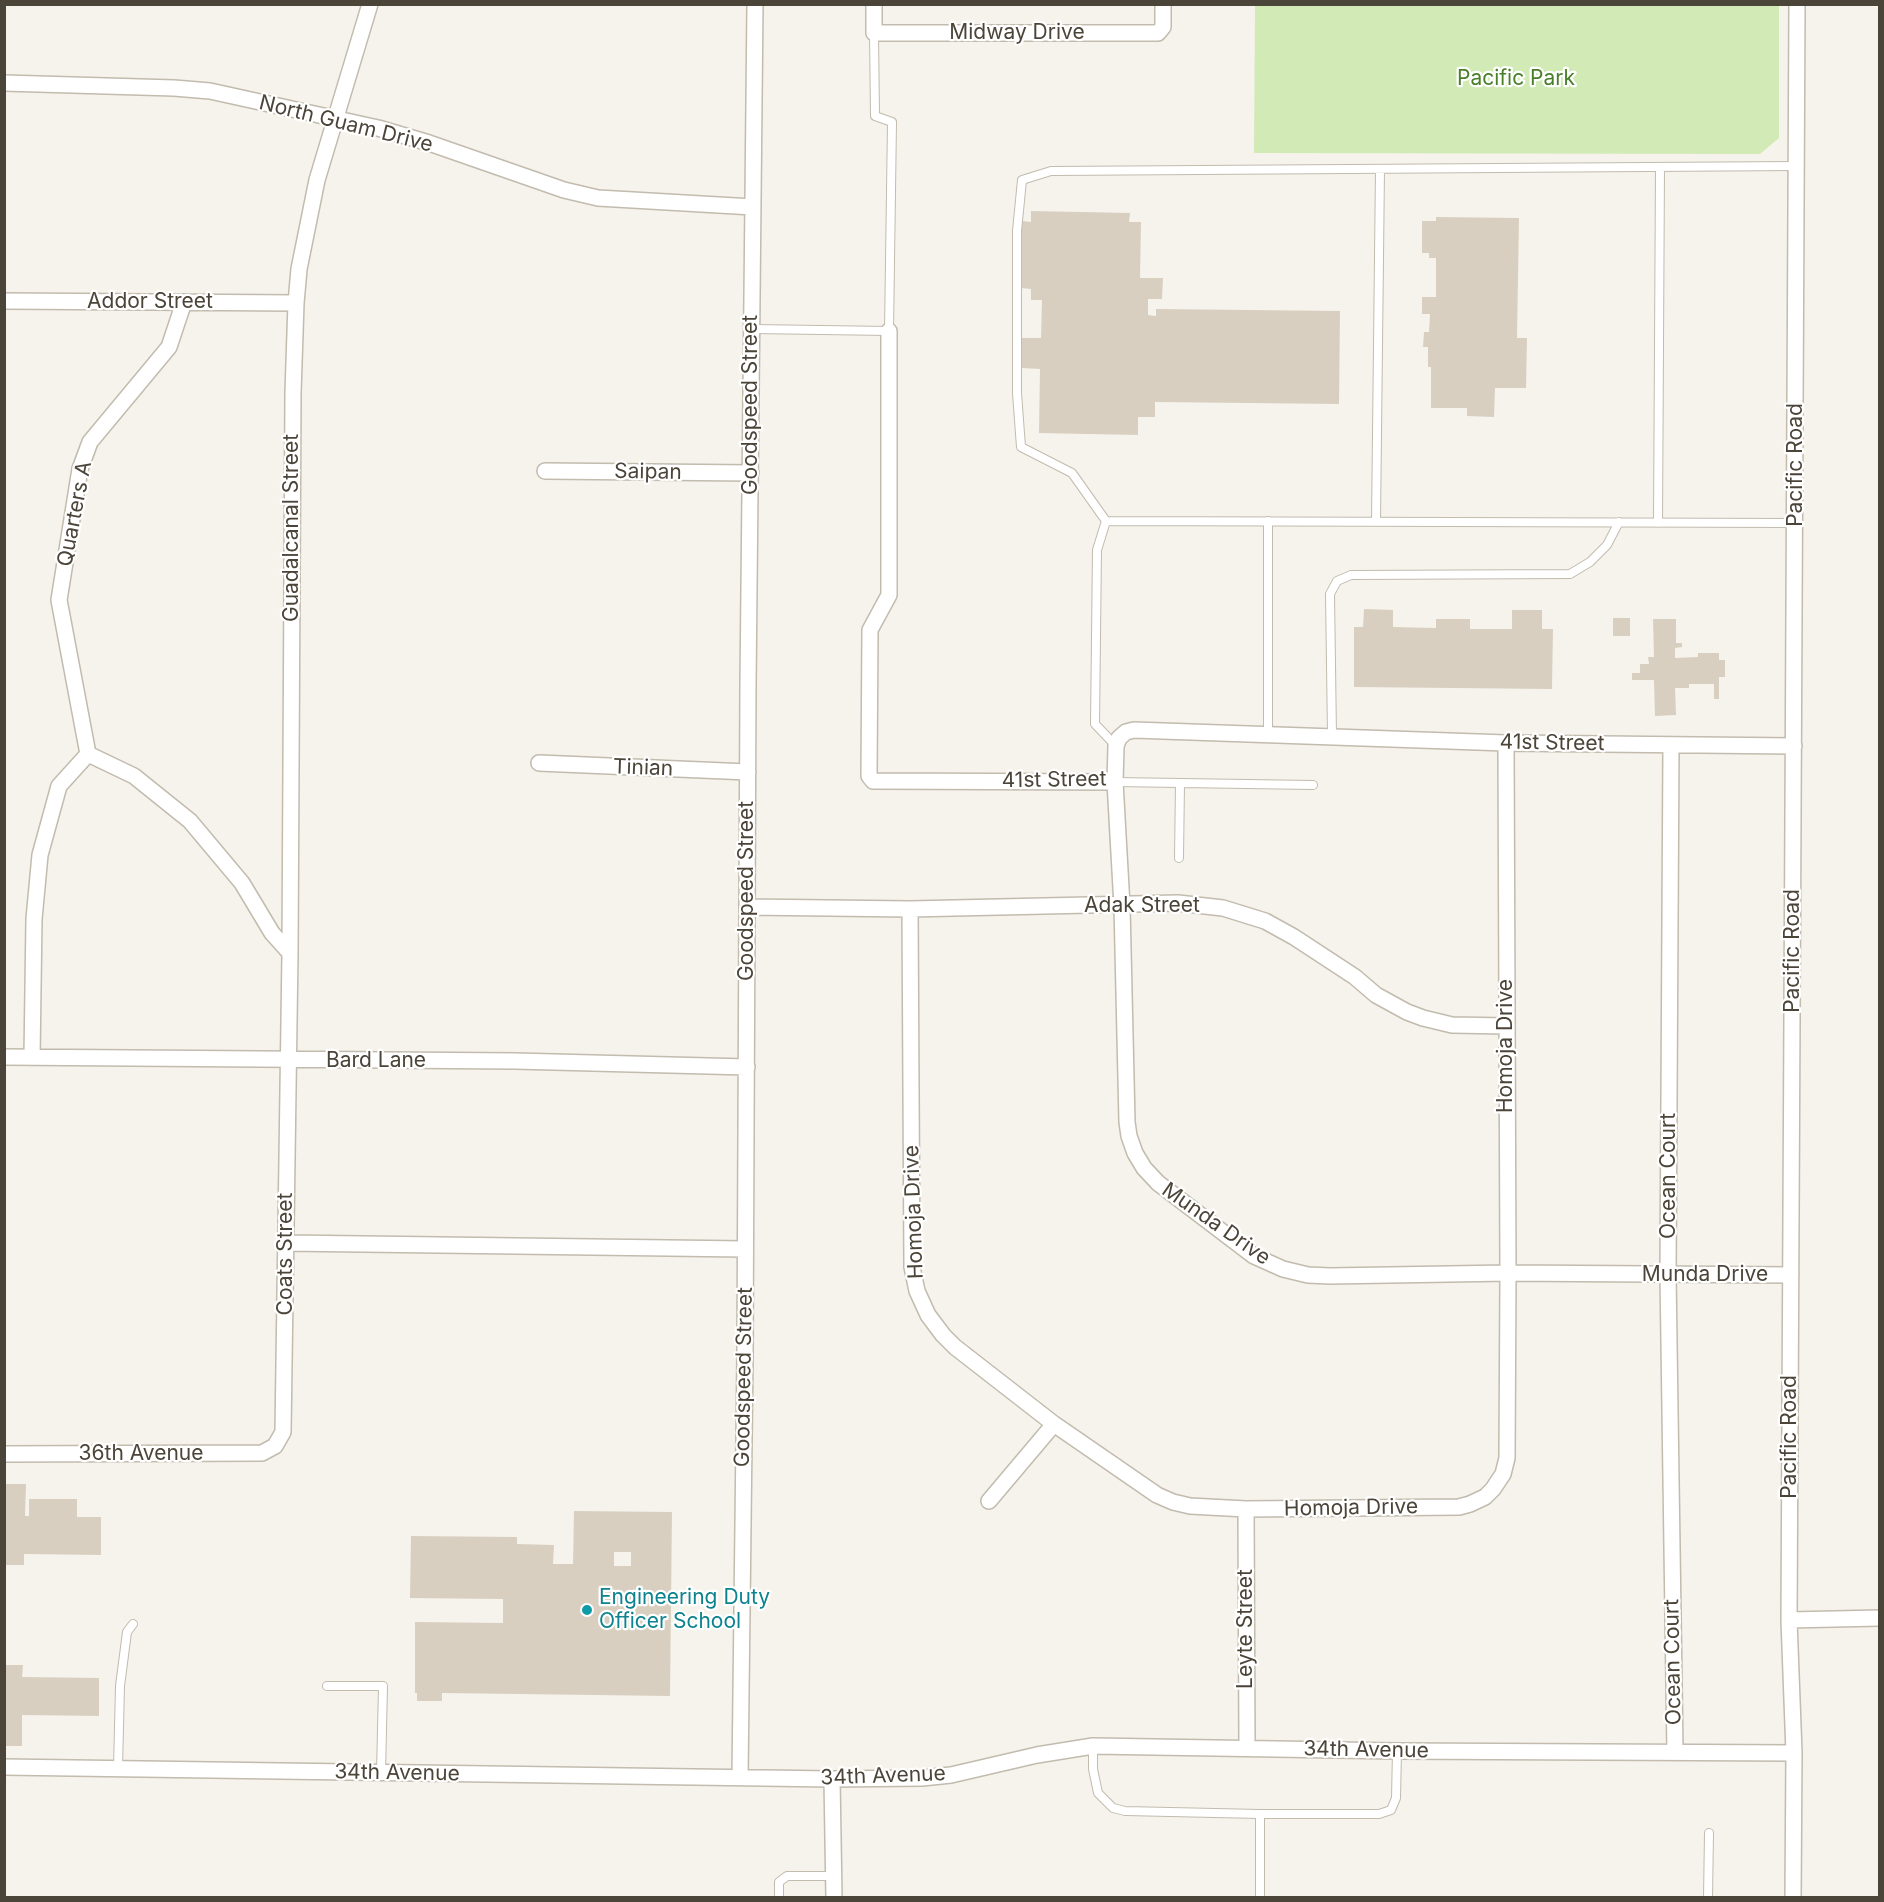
<!DOCTYPE html>
<style>
body{margin:0}
#map{position:relative;width:1884px;height:1902px;overflow:hidden;background:#f6f3ec;font-family:Inter,sans-serif}
canvas{display:block}
.frame{position:absolute;inset:0;border:6px solid #4b4439;pointer-events:none}
</style>
<div id="map">
<canvas width="1884" height="1902"></canvas>
<div class="frame"></div>
</div>
<script>
const g = document.querySelector('canvas').getContext('2d');
g.lineJoin = 'round';
function fillPath(path, color) { g.fillStyle = color; g.fill(path, 'evenodd'); }
const shape = rows => new Path2D(rows.map(r => 'M' + r).join(''));
function strokePath(path, color, width, dash) { g.strokeStyle = color; g.lineWidth = width; g.lineCap = dash ? 'butt' : 'round'; g.setLineDash(dash || []); g.stroke(path); }
function label(font, color, halo, rows, align = 'center') {
  g.font = font + ' Inter,sans-serif'; g.lineWidth = 4.5; g.setLineDash([]); g.textBaseline = 'middle'; g.strokeStyle = halo; g.fillStyle = color; for (const [text, x, y, turn = 0] of rows) {
    g.save(); g.translate(x, y); g.rotate((+turn || 0) * Math.PI / 180); g.textAlign = isNaN(turn) ? turn : align; if (halo) g.strokeText(text, 0, 0); g.fillText(text, 0, 0); g.restore();
  }
}
fillPath(shape([
 [1255,5,1779,5,1779,138,1760,154,1254,153]
]), '#d2eab5');
fillPath(shape([
 [1031,211,1130,213,1129,222,1141,222,1140,278,1163,278,1162,299,1148,299,1148,315,1156,316,1156,309,1340,311,1339,404,1155,402,1155,417,1138,417,1138,435,1039,433,1040,369,1022,368,1022,338,1041,338,1042,300,1031,300,1031,289,1021,288,1022,221,1031,222],
 [1436,217,1519,218,1517,338,1527,338,1526,388,1495,388,1494,417,1467,416,1467,408,1431,408,1431,367,1428,367,1428,347,1423,347,1424,332,1429,332,1430,314,1422,314,1422,297,1436,297,1436,258,1429,258,1429,253,1422,253,1422,221,1436,221],
 [1364,609,1393,610,1393,627,1436,628,1436,619,1470,619,1470,629,1512,629,1512,610,1542,610,1542,629,1553,629,1552,689,1354,687,1354,627,1363,627],
 [1613,618,1630,618,1630,636,1613,636],
 [1653,619,1676,619,1676,643,1682,643,1682,647,1675,648,1675,658,1698,657,1698,653,1719,653,1719,660,1725,660,1725,677,1719,677,1719,699,1714,699,1714,684,1689,684,1689,688,1675,688,1676,715,1655,716,1654,680,1632,680,1632,673,1640,673,1640,664,1649,664,1648,657,1654,657],
 [4,1484,26,1484,25,1516,29,1516,29,1499,77,1499,77,1517,101,1517,101,1555,24,1554,24,1565,4,1565],
 [574,1511,672,1512,670,1696,442,1693,442,1701,417,1701,417,1693,415,1693,415,1622,503,1623,503,1599,410,1598,411,1536,517,1537,517,1544,554,1545,553,1564,573,1564],
 [614,1552,631,1552,631,1566,614,1566],
 [4,1665,23,1665,22,1677,99,1678,99,1716,22,1715,22,1746,4,1746]
]), '#d8cfc1');
const lane = shape([
 [752,329,889,331,892,122,875,116,874,33],
 [1106,521,1072,473,1021,447,1017,393,1017,231,1022,180,1051,171,1797,166],
 [1268,521,1268,734],
 [1376,521,1380,169],
 [1658,523,1660,167],
 [1332,736,1330,594,1337,581,1351,575,1570,574,1590,562,1607,545,1619,522],
 [1116,746,1095,724,1097,550,1106,521,1796,523],
 [1115,782,1313,785],
 [1179,858,1180,783],
 [327,1686,383,1686,381,1773],
 [1093,1746,1093,1769,1098,1793,1113,1808,1125,1811,1260,1814,1379,1814,1391,1810,1396,1798,1397,1751],
 [118,1768,120,1686,127,1632,133,1624],
 [1260,1814,1260,1898],
 [779,1898,779,1882,787,1876,834,1876],
 [1708,1898,1709,1833]
]);
const street = shape([
 [874,4,874,33,1158,33,1163,27,1163,4],
 [4,83,174,88,210,91,378,128,429,143,564,190,598,198,753,207],
 [4,301,296,303],
 [184,302,169,347,90,442,80,469,59,600,88,754,134,776,190,821,242,883,272,933,290,953],
 [889,331,889,595,870,630,869,776,873,781,1115,782],
 [545,471,751,473],
 [1671,745,1668,1274,1675,1752],
 [539,763,748,772],
 [747,907,910,909,1178,903,1223,908,1265,921,1294,937,1355,977,1376,995,1407,1012,1423,1018,1452,1025,1506,1026],
 [910,909,912,1267,917,1291,928,1315,943,1335,955,1347,1054,1424,1157,1495,1173,1502,1190,1506,1246,1509,1459,1507,1470,1504,1485,1497,1493,1489,1503,1474,1507,1458,1508,1273,1506,743],
 [4,1057,515,1061,747,1067],
 [32,1057,34,919,40,855,59,786,88,754],
 [286,1243,745,1249],
 [1791,1275,1508,1273,1330,1276,1308,1275,1283,1269,1254,1256,1158,1183,1144,1168,1135,1153,1129,1136,1127,1122,1122,906,1115,782,1116,746,1119,738,1126,732,1134,730,1506,743,1794,746],
 [4,1454,262,1453,275,1446,283,1432,290,953,293,393,296,303,299,269,317,180,370,4],
 [989,1501,1054,1424],
 [1246,1509,1247,1748],
 [1789,1620,1880,1618],
 [4,1767,832,1779,922,1778,951,1775,1037,1755,1093,1746,1397,1751,1794,1753],
 [740,1777,745,1355,748,685,755,4],
 [832,1779,834,1898],
 [1793,1898,1794,1753,1789,1620,1797,4]
]);
strokePath(lane, '#c2bbae', 10);
strokePath(street, '#c2bbae', 18);
strokePath(lane, '#fff', 8);
strokePath(street, '#fff', 15);
for (const [x, y, r, color] of [
 [587,1610,6,"#0f9aa8"]
]) { const dot = new Path2D(); dot.arc(x, y, r, 0, 2 * Math.PI); g.fillStyle = color; g.fill(dot); strokePath(dot, '#fff', 2); }
label('21px', '#4b4439', '#fff', [
 ["Midway Drive",1017,33],
 ["North Guam Drive",346,124,14],
 ["Addor Street",150,302],
 ["Goodspeed Street",751,405,-90],
 ["Pacific Road",1796,465,-90],
 ["Saipan",648,472,1],
 ["Quarters A",75,514,-79],
 ["Guadalcanal Street",292,528,-90],
 ["41st Street",1552,743,1],
 ["Tinian",643,768,2],
 ["41st Street",1054,780,-1],
 ["Goodspeed Street",747,891,-90],
 ["Adak Street",1142,906],
 ["Pacific Road",1793,951,-90],
 ["Homoja Drive",1506,1046,-90],
 ["Bard Lane",376,1061],
 ["Ocean Court",1669,1176,-90],
 ["Homoja Drive",914,1212,-92],
 ["Munda Drive",1216,1224,35],
 ["Coats Street",286,1254,-90],
 ["Munda Drive",1705,1275],
 ["Goodspeed Street",744,1377,-89],
 ["Pacific Road",1790,1437,-90],
 ["36th Avenue",141,1454],
 ["Homoja Drive",1351,1508,-1],
 ["Leyte Street",1246,1629,-90],
 ["Ocean Court",1673,1662,-91],
 ["34th Avenue",1366,1750,1],
 ["34th Avenue",397,1773,1],
 ["34th Avenue",883,1776,-2]
]);
label('21px', '#4a7f2a', '#fff', [
 ["Pacific Park",1516,79]
]);
label('21px', '#0d838f', '#fff', [
 ["Engineering Duty",599,1598],
 ["Officer School",599,1622]
], 'left');
</script>
